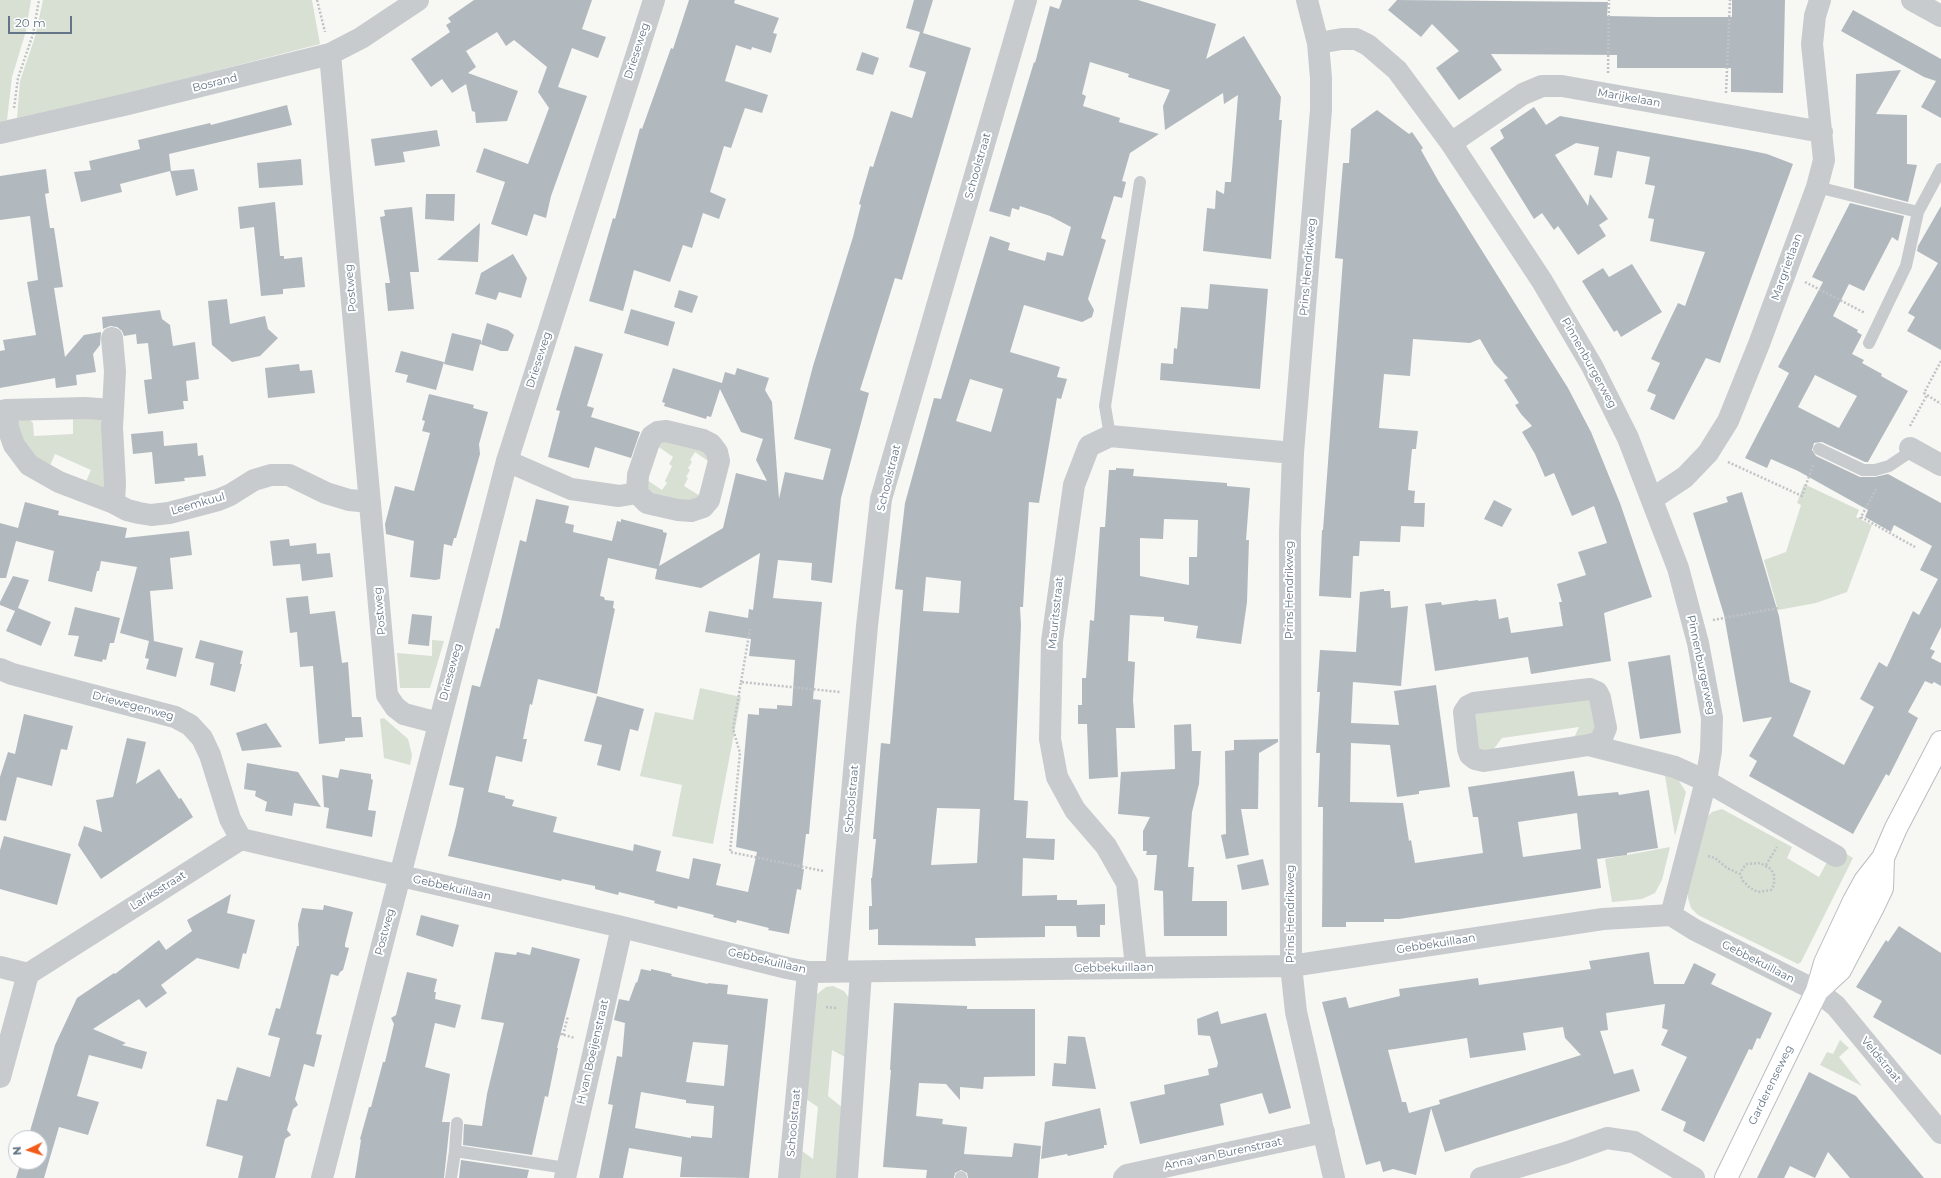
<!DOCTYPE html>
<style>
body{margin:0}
#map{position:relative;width:1941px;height:1178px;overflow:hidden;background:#f7f7f4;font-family:Montserrat,sans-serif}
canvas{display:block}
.north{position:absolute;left:8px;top:1130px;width:40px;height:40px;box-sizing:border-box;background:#fff;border:1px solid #c1c8cf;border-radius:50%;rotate:266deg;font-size:11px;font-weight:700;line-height:16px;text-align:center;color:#647587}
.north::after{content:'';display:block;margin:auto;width:14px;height:18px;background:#f15b1a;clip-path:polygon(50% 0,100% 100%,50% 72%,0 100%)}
.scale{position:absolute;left:8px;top:16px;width:64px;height:18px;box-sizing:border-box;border:2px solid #647587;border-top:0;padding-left:5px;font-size:12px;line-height:14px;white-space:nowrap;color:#647587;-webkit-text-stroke:3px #fff;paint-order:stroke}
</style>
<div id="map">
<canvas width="1941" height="1178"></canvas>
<div class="north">N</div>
<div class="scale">20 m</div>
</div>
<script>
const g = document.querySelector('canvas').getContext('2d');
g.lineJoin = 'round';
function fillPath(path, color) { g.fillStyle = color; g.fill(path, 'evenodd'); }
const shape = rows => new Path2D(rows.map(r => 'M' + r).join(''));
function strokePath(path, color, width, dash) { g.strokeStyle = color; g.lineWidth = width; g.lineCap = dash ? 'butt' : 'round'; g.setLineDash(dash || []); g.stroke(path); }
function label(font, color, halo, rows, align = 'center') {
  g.font = font + ' Montserrat,sans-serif'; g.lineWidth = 4; g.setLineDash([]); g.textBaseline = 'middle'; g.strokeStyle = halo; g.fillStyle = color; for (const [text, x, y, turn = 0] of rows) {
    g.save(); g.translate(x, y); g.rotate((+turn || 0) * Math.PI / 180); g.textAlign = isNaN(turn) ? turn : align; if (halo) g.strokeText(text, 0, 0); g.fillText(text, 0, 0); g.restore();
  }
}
fillPath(shape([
 [0,0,31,0,26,31,12,77,7,120,0,122],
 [43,0,312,0,320,44,130,93,17,118,20,81,35,37],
 [73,418,100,420,105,424,111,477,103,489,85,484,91,470,55,454,49,468,28,454,17,424,20,420,29,419,33,423,34,436,73,434],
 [663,439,705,450,711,463,695,452,690,460,692,462,688,468,690,470,686,477,688,478,684,486,702,497,695,503,648,492,647,480,662,490,667,483,665,481,672,466,669,464,673,457,656,445],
 [1804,484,1859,510,1856,517,1872,525,1847,592,1816,603,1778,610,1764,560,1786,552,1801,505,1797,503],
 [432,640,444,641,430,688,400,688,397,653,432,656],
 [700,688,741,697,713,844,672,836,682,785,640,776,655,712,693,720],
 [1577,696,1594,702,1595,734,1572,742,1579,727,1502,738,1490,754,1478,752,1475,714],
 [384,718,408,739,412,755,410,765,384,758,380,719],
 [1667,773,1677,778,1686,792,1675,836,1665,776],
 [1722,809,1792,847,1787,858,1819,877,1827,862,1836,867,1843,852,1853,858,1801,962,1798,964,1698,915,1691,908,1688,898,1688,887,1708,816,1712,812],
 [1670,847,1662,880,1655,893,1642,899,1612,902,1605,859],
 [833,986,844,991,849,998,847,1058,832,1050,828,1096,843,1108,838,1178,794,1178,798,1148,813,1159,818,1107,803,1097,816,995,826,987],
 [1840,1040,1849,1048,1839,1057,1862,1086,1820,1065,1827,1052,1833,1054]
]), '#d8e0d4');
fillPath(shape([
 [474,0,592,0,582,29,606,37,598,58,572,48,558,87,587,96,551,196,546,218,534,214,527,236,491,224,505,182,476,172,484,148,528,164,549,108,538,92,547,67,514,40,506,46,497,32,466,51,476,67,468,73,518,91,507,121,476,123,475,112,472,111,466,84,452,93,442,79,431,87,411,59,450,32,446,25,451,22,448,18],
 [689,0,735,0,734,3,779,18,773,33,777,34,771,53,752,47,751,50,736,45,725,81,768,95,762,113,745,108,731,148,724,146,710,192,726,199,719,219,703,213,692,248,683,245,670,282,634,270,623,311,589,301,613,218,615,219,640,128,642,129,671,48,673,49],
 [914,0,933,0,923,33,971,48,902,280,895,278,860,390,869,393,841,498,832,583,811,580,812,563,778,560,773,598,822,602,813,699,821,700,809,834,806,834,802,869,804,869,801,890,797,889,789,934,768,930,769,928,737,920,736,923,713,917,714,915,678,906,677,909,654,903,655,901,619,892,618,895,595,889,595,886,562,879,561,881,448,856,456,826,464,788,449,785,472,685,480,687,496,628,499,629,520,540,526,542,536,499,569,506,565,523,574,525,573,532,612,541,617,521,621,522,621,519,663,530,663,532,667,533,659,566,723,528,736,473,767,481,756,460,763,439,741,432,720,389,711,417,707,416,706,419,664,406,665,403,662,402,673,368,722,383,725,372,735,375,737,368,769,378,765,390,772,402,779,499,785,472,823,480,831,449,794,439,813,366,853,237,861,205,859,204,870,166,873,167,891,111,912,118,926,72,909,67,920,32,906,28],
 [760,553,753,610,749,609,748,618,709,611,705,632,751,639,749,656,795,660,792,706,777,705,777,709,759,708,759,715,748,714,736,847,757,852,748,892,716,885,721,864,693,858,689,879,656,871,661,851,634,844,633,851,553,832,557,817,512,806,514,800,505,798,505,796,488,792,496,756,522,762,527,739,523,739,530,704,532,705,538,679,597,694,615,609,613,608,614,601,605,600,604,597,600,596,608,558,657,569,655,579,701,588],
 [1062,0,1138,0,1216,24,1206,59,1244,36,1281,97,1279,120,1282,120,1271,259,1203,251,1207,208,1215,209,1216,190,1224,194,1225,182,1231,182,1238,95,1224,104,1223,93,1165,130,1163,106,1170,90,1128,77,1129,74,1090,62,1082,94,1086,96,1083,106,1120,118,1119,122,1159,134,1130,153,1122,181,1126,182,1122,198,1114,196,1101,238,1106,240,1088,299,1094,310,1092,317,1082,322,1024,305,1010,352,1060,367,1057,377,1067,379,1061,399,1057,398,1039,503,1029,502,1023,607,1020,607,1021,625,1014,800,1028,801,1026,838,1055,839,1054,860,1023,858,1022,896,1057,895,1057,900,1077,900,1077,905,1105,904,1105,925,1100,925,1100,937,1077,937,1076,926,1045,926,1045,937,975,938,976,946,878,945,878,929,869,930,869,906,872,906,871,878,872,878,876,839,873,839,881,743,890,744,903,590,895,589,905,503,934,398,941,399,990,236,1010,243,1008,250,1045,261,1047,252,1063,256,1071,227,1050,216,1020,206,1019,210,1012,208,1010,217,989,211,1034,62,1035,63,1050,6,1059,9],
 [970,379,1003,389,991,432,956,421],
 [926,577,961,581,959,613,923,611],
 [937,808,980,809,977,863,931,865],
 [1397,0,1608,2,1607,16,1657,17,1732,17,1732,0,1785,0,1783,93,1731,92,1731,68,1617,68,1617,55,1491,54,1502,70,1459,100,1436,68,1459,51,1432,24,1421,37,1388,10],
 [1853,10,1941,59,1941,118,1921,107,1936,81,1924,77,1841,31],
 [862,52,879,58,873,75,856,70],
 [1901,70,1876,114,1907,115,1907,164,1917,165,1908,202,1854,188,1856,74],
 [287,105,292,125,169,154,171,171,194,169,198,190,176,196,170,171,120,184,122,192,81,202,74,172,91,170,89,161,140,149,138,140,210,123,211,125],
 [1534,107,1546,125,1560,116,1743,149,1767,154,1793,164,1720,363,1706,358,1674,420,1650,409,1656,395,1647,391,1660,363,1651,359,1678,303,1685,306,1705,252,1650,241,1654,219,1648,218,1655,186,1645,184,1650,157,1617,151,1612,178,1594,175,1599,147,1576,143,1555,155,1588,206,1590,194,1608,219,1599,225,1606,236,1578,255,1558,226,1554,230,1542,213,1534,219,1490,148,1504,138,1500,130],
 [1377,110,1409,134,1412,132,1423,148,1421,150,1439,182,1568,388,1591,432,1620,503,1652,597,1604,613,1611,661,1531,674,1528,657,1435,671,1425,604,1441,602,1442,605,1478,600,1478,601,1496,599,1499,619,1508,617,1511,633,1563,626,1559,602,1562,602,1557,584,1586,575,1578,552,1607,543,1594,506,1572,516,1554,473,1545,477,1535,454,1522,432,1532,426,1521,414,1515,405,1519,403,1504,380,1508,378,1494,363,1480,339,1470,343,1413,339,1410,376,1384,374,1379,428,1418,431,1416,449,1412,449,1408,490,1415,491,1414,503,1425,503,1424,527,1401,526,1400,542,1360,541,1359,556,1353,556,1351,598,1319,596,1322,530,1323,530,1343,259,1335,258,1343,163,1349,163,1351,129],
 [437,130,440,146,403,152,405,162,375,166,371,139],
 [301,159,303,185,259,188,257,163],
 [46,169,49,193,45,194,50,228,54,228,63,287,54,288,65,357,84,335,101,332,100,345,93,354,96,372,76,375,77,385,56,388,55,378,0,388,0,351,5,350,3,340,36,335,27,282,38,280,30,216,0,220,0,176],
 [426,194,455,194,454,221,425,219],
 [275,202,280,256,284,256,284,259,302,257,305,287,283,289,283,294,261,296,254,227,240,229,238,207],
 [1850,203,1904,216,1898,241,1892,237,1864,291,1849,284,1833,316,1858,330,1857,332,1862,335,1852,354,1864,360,1862,363,1882,374,1881,376,1908,391,1868,462,1865,462,1822,442,1814,443,1812,450,1816,456,1860,477,1875,477,1888,474,1941,503,1941,627,1930,649,1935,651,1931,658,1941,663,1941,686,1934,682,1932,684,1925,681,1908,712,1918,718,1889,776,1886,774,1853,834,1749,776,1757,761,1749,756,1772,717,1743,722,1724,615,1693,513,1728,502,1726,497,1742,492,1779,616,1790,682,1811,691,1793,736,1844,765,1874,707,1860,699,1879,662,1887,667,1913,611,1919,615,1938,579,1920,570,1932,546,1894,525,1891,532,1865,517,1868,510,1798,471,1771,459,1767,468,1745,458,1789,373,1778,367,1823,282,1812,277],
 [1815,375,1857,396,1839,428,1798,407],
 [1941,206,1941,350,1907,331,1915,317,1908,313,1938,263,1917,251,1918,246],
 [412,207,419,272,410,272,414,309,388,311,385,283,390,283,380,217,385,216,384,210],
 [480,223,478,262,437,260],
 [513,254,527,278,521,298,499,292,496,300,475,294,481,273],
 [1632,264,1662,312,1621,337,1617,330,1614,332,1582,281,1603,268,1609,277],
 [1210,284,1268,289,1260,389,1160,380,1161,363,1173,364,1174,348,1177,349,1181,307,1208,309],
 [679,290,698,296,692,313,674,307],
 [227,299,230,324,265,316,268,329,278,338,260,356,232,362,212,345,208,301],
 [631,309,675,322,668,346,624,333],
 [160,310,162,319,170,325,173,346,195,342,199,379,186,381,188,401,183,401,184,409,148,414,144,380,152,379,148,343,137,344,136,334,124,336,122,331,117,327,110,326,103,329,102,317],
 [487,323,508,330,514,335,508,351,501,351,480,344,473,371,444,364,452,333,481,340,481,344],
 [575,346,603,354,587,406,594,408,591,417,640,432,631,458,595,447,589,468,548,457,560,411,556,410],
 [401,351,444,362,436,390,406,382,408,375,395,372],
 [299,364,300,371,312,370,315,393,268,398,265,368],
 [429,394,474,405,473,408,488,412,479,444,480,454,456,538,454,538,452,546,444,544,440,579,435,580,410,577,414,541,386,534,385,524,395,486,414,491,430,433,422,431,425,421,422,420],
 [163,431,164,446,197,443,198,456,203,455,206,476,184,478,185,481,155,484,152,452,133,454,131,434],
 [1116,468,1134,469,1133,476,1227,483,1227,486,1250,488,1246,540,1249,540,1247,602,1241,644,1196,638,1198,626,1164,621,1164,617,1130,615,1128,661,1135,662,1133,700,1135,728,1116,728,1118,777,1089,779,1087,724,1078,724,1078,705,1082,705,1082,678,1086,678,1090,620,1094,621,1100,527,1105,527,1109,470,1116,470],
 [1164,519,1198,520,1197,557,1189,557,1189,585,1140,576,1140,538,1163,539],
 [1494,500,1512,509,1502,527,1484,519],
 [25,502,59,511,58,515,127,528,125,538,189,531,192,555,170,558,173,589,150,591,154,641,183,648,176,677,146,669,149,659,145,658,149,641,120,633,137,567,101,561,99,571,97,571,92,592,48,581,54,551,16,541,6,578,0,578,0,523,18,528],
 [289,539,290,546,316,543,317,554,330,553,333,577,302,581,300,564,273,566,270,541],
 [13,576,29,580,18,608,51,622,41,646,6,631,15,611,0,605,0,602],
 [1384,589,1384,591,1390,591,1391,608,1408,606,1401,686,1353,682,1351,723,1399,725,1394,691,1436,685,1450,787,1419,791,1419,794,1397,797,1390,745,1351,743,1350,802,1403,803,1409,841,1411,840,1415,863,1483,853,1478,817,1473,817,1468,787,1574,771,1578,796,1618,792,1619,795,1649,790,1658,848,1627,853,1627,855,1597,859,1601,888,1399,919,1384,919,1384,922,1346,922,1346,927,1322,927,1323,807,1318,807,1320,753,1316,753,1320,692,1317,692,1320,650,1356,652,1360,592],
 [1577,813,1581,849,1523,857,1518,822],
 [308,596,310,614,335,611,342,663,348,662,352,717,361,717,363,737,345,738,345,741,319,744,313,666,300,667,297,632,290,633,286,598],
 [75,607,120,618,114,643,110,643,106,660,103,659,102,662,74,656,79,636,68,635],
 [412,614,432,616,429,646,408,644],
 [200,640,243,651,240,664,242,664,235,692,210,685,214,663,195,658],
 [1670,655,1681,733,1640,739,1628,662],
 [597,696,644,709,638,731,630,729,620,771,597,765,602,745,584,741],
 [24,714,73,726,67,750,61,749,52,786,17,777,6,821,0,820,0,777,8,752,15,754],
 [266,723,282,747,242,751,236,733],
 [1191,724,1192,751,1201,751,1199,784,1192,812,1188,867,1194,867,1192,901,1227,901,1227,936,1164,936,1163,891,1154,890,1157,855,1146,855,1147,851,1143,851,1143,831,1150,817,1118,814,1121,772,1175,769,1174,725],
 [127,738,146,742,136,784,159,769,179,799,181,798,193,817,101,879,78,845,84,826,102,832,96,800,113,797],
 [1278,739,1278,742,1259,753,1258,809,1241,809,1249,855,1226,859,1221,835,1226,834,1225,751,1234,750,1234,740],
 [247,763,298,772,321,807,294,803,292,816,265,811,267,802,255,796,256,791,244,789],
 [340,769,371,774,371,779,373,780,368,810,376,811,372,837,326,828,329,808,324,807,322,775,338,778],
 [4,836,71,854,57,905,0,889,0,850],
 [1263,859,1269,885,1242,890,1237,865],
 [231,894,227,913,255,920,246,954,243,953,239,969,197,958,161,985,167,993,146,1008,139,999,93,1029,126,1043,122,1045,147,1052,142,1069,89,1055,77,1096,99,1102,88,1135,59,1127,44,1178,16,1178,21,1162,40,1162,40,1138,28,1138,55,1045,77,998,114,973,115,974,159,940,166,950,192,931,187,920],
 [324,905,353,912,345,944,345,947,349,948,343,970,340,972,338,976,331,974,316,1034,322,1035,314,1067,304,1064,295,1099,298,1105,293,1109,287,1130,291,1135,285,1139,275,1178,238,1178,243,1156,206,1146,217,1099,227,1101,237,1067,270,1077,280,1038,268,1035,276,1008,280,1009,297,946,299,946,298,924,302,908,323,910],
 [421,915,459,925,453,947,416,935],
 [1899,926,1941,953,1941,1055,1873,1017,1882,1001,1856,987,1886,940,1888,942],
 [532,947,580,959,557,1048,558,1048,548,1097,545,1096,532,1155,463,1145,464,1124,482,1126,487,1094,504,1023,481,1019,495,952,516,955,517,952,530,955],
 [1649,952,1654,984,1684,984,1694,963,1716,974,1711,984,1772,1013,1760,1039,1757,1038,1752,1050,1749,1049,1704,1142,1683,1131,1686,1122,1661,1110,1687,1057,1661,1045,1668,1030,1662,1028,1665,1004,1606,1013,1608,1030,1600,1031,1614,1074,1633,1069,1640,1091,1445,1152,1431,1108,1416,1175,1393,1169,1383,1172,1380,1161,1366,1165,1322,1002,1346,997,1349,1008,1400,996,1399,989,1478,978,1479,985,1591,969,1589,961],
 [1563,1027,1565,1038,1581,1055,1439,1100,1440,1104,1409,1113,1406,1102,1402,1102,1388,1050,1467,1038,1470,1058,1526,1050,1523,1033],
 [641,969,651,971,651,969,672,974,671,976,708,984,708,983,728,985,727,994,768,999,749,1178,680,1177,682,1157,629,1148,623,1178,599,1178,613,1105,608,1104,617,1056,622,1057,625,1023,614,1020,619,999,629,1001,636,982,637,983],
 [693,1042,728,1045,724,1086,686,1082],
 [641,1092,686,1100,686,1103,714,1106,712,1138,691,1136,691,1138,635,1128],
 [407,972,437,979,434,992,436,992,435,999,461,1005,455,1028,435,1023,425,1067,450,1074,442,1122,450,1122,444,1178,355,1178,361,1140,360,1139,369,1107,371,1107,383,1062,385,1062,394,1024,391,1018,396,1015],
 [894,1003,967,1006,967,1009,1035,1009,1035,1076,984,1077,983,1089,960,1087,960,1100,946,1084,919,1083,916,1116,943,1119,942,1124,967,1127,964,1154,1012,1157,1014,1143,1041,1146,1038,1178,968,1178,967,1173,961,1170,955,1173,954,1178,926,1178,927,1170,883,1167,891,1070,890,1070],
 [1218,1011,1221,1024,1266,1013,1291,1108,1269,1114,1262,1093,1220,1104,1224,1125,1140,1144,1130,1102,1165,1094,1164,1085,1209,1075,1208,1069,1217,1067,1218,1063,1210,1036,1198,1035,1197,1019],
 [1068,1036,1085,1037,1096,1089,1052,1086,1054,1063,1066,1064],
 [1809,1072,1856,1096,1924,1178,1850,1178,1828,1152,1815,1178,1790,1166,1784,1178,1757,1178],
 [1100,1108,1107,1145,1104,1145,1104,1148,1068,1156,1067,1154,1041,1159,1045,1122],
 [461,1160,529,1170,527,1178,459,1178]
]), '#b2b9be');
const secondary = shape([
 [1817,991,1840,970,1872,909,1882,888,1883,858],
 [1726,1178,1817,991,1825,963,1854,901,1865,881,1883,858,1896,828,1941,742]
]);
strokePath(secondary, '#b9bec3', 24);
strokePath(shape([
 [317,0,325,32],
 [1608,73,1609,0],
 [1726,93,1730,0],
 [14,108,18,78,33,34,39,0],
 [1805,282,1865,313],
 [1941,361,1924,393,1941,404],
 [1910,426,1927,395],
 [1728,462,1802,496,1813,465],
 [1861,517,1915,547],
 [1860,519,1877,487],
 [1713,620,1778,608],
 [741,682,750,629],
 [1708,856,1715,858,1727,868,1740,874,1743,881,1750,888,1758,892,1771,890,1774,885,1774,875,1771,869,1760,863,1747,864,1743,868,1740,874],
 [1766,865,1777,847],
 [823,871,730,852,740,753,733,729,741,682,840,692],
 [826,1007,836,1008],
 [560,1034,575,1038],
 [563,1035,568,1016]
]), '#c0c2c5', 2.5, [2, 2]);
strokePath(shape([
 [1817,187,1918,212,1941,169],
 [1869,343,1906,266,1918,212],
 [1110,436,1105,406,1140,182],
 [1819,449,1863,470,1875,470,1889,466,1907,454,1910,448],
 [457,1123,455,1151,566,1168],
 [451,1178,455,1151],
 [961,1178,961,1177]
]), '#c7cbce', 12);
strokePath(shape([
 [1307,0,1318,43,1321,78,1321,110,1293,453,1290,532,1291,966,1296,1012,1334,1178],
 [1912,0,1941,16],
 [1318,43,1342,39,1356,39,1368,45,1397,70,1451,143,1542,281,1592,366,1628,438,1678,568,1698,643,1712,718,1711,751,1706,781,1671,915],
 [330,54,387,695,395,707,404,714,438,723],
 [0,133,128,104,330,54,361,38,418,0],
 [1451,143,1523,94,1542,86,1562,86,1822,132],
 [112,338,115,371,113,410],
 [0,411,7,410,85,408,113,410,112,427,115,483,114,503,59,482,29,465,14,445,8,428,7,410],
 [1910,448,1941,465],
 [507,461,571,489,619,496,637,493,647,503,678,510,691,511,703,507,709,500,719,461,717,452,711,444,703,440,666,431,658,432,652,436,648,445,638,475,637,493],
 [1652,499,1685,477,1708,453,1728,421,1759,344,1817,187,1824,160,1812,44,1815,16,1820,0],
 [114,503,127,510,139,513,151,515,169,513,218,500,230,495,254,480,271,475,289,475,326,493,349,500,370,502],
 [0,669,12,674,175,717,190,725,202,738,210,755,230,819,241,839],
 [1589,745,1597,743,1601,740,1606,728,1600,698,1597,692,1590,689,1474,703,1468,706,1464,712,1468,749,1470,755,1475,759,1484,761,1589,745,1675,767,1706,781,1836,856],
 [0,967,28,974],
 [1136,967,1127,883,1106,846,1075,810,1057,777,1050,739,1052,641,1074,485,1089,446,1110,436,1293,453],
 [836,971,867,626,881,499,1026,0],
 [0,1077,28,974,241,839,622,927,787,968,808,972,1291,966,1603,919,1671,915,1695,930,1817,991,1836,1006,1941,1133],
 [322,1178,507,461,654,0],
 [565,1178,622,927],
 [789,1178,808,972],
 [847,1178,861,972],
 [1124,1178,1127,1175,1324,1132],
 [1481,1178,1565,1153,1607,1138,1634,1142,1694,1178]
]), '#c7cbce', 22);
strokePath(secondary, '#fff', 22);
label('11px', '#647587', '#fff', [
 ["Drieseweg",637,51,-72],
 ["Bosrand",215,83,-14],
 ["Marijkelaan",1629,98,10],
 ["Schoolstraat",978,166,-74],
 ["Prins Hendrikweg",1308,267,-85],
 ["Margrietlaan",1787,267,-70],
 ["Postweg",351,288,-95],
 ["Drieseweg",539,360,-72],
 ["Pinnenburgerweg",1589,363,61],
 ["Schoolstraat",889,478,-76],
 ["Leemkuul",198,504,-16],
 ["Prins Hendrikweg",1290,590,-90],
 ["Postweg",380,611,-95],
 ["Mauritsstraat",1056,613,-84],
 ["Pinnenburgerweg",1701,665,78],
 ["Drieseweg",451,672,-75],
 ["Driewegenweg",133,706,15],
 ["Schoolstraat",852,799,-85],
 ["Gebbekuillaan",452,888,13],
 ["Lariksstraat",158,891,-32],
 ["Prins Hendrikweg",1291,914,-90],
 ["Postweg",385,932,-75],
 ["Gebbekuillaan",1436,944,-9],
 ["Gebbekuillaan",767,961,13],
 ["Gebbekuillaan",1758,962,27],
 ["Gebbekuillaan",1114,968,-1],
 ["H van Boeijenstraat",593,1052,-77],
 ["Veldstraat",1881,1060,50],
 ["Garderenseweg",1771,1085,-64],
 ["Schoolstraat",794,1123,-85],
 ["Anna van Burenstraat",1223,1154,-12]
]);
</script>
